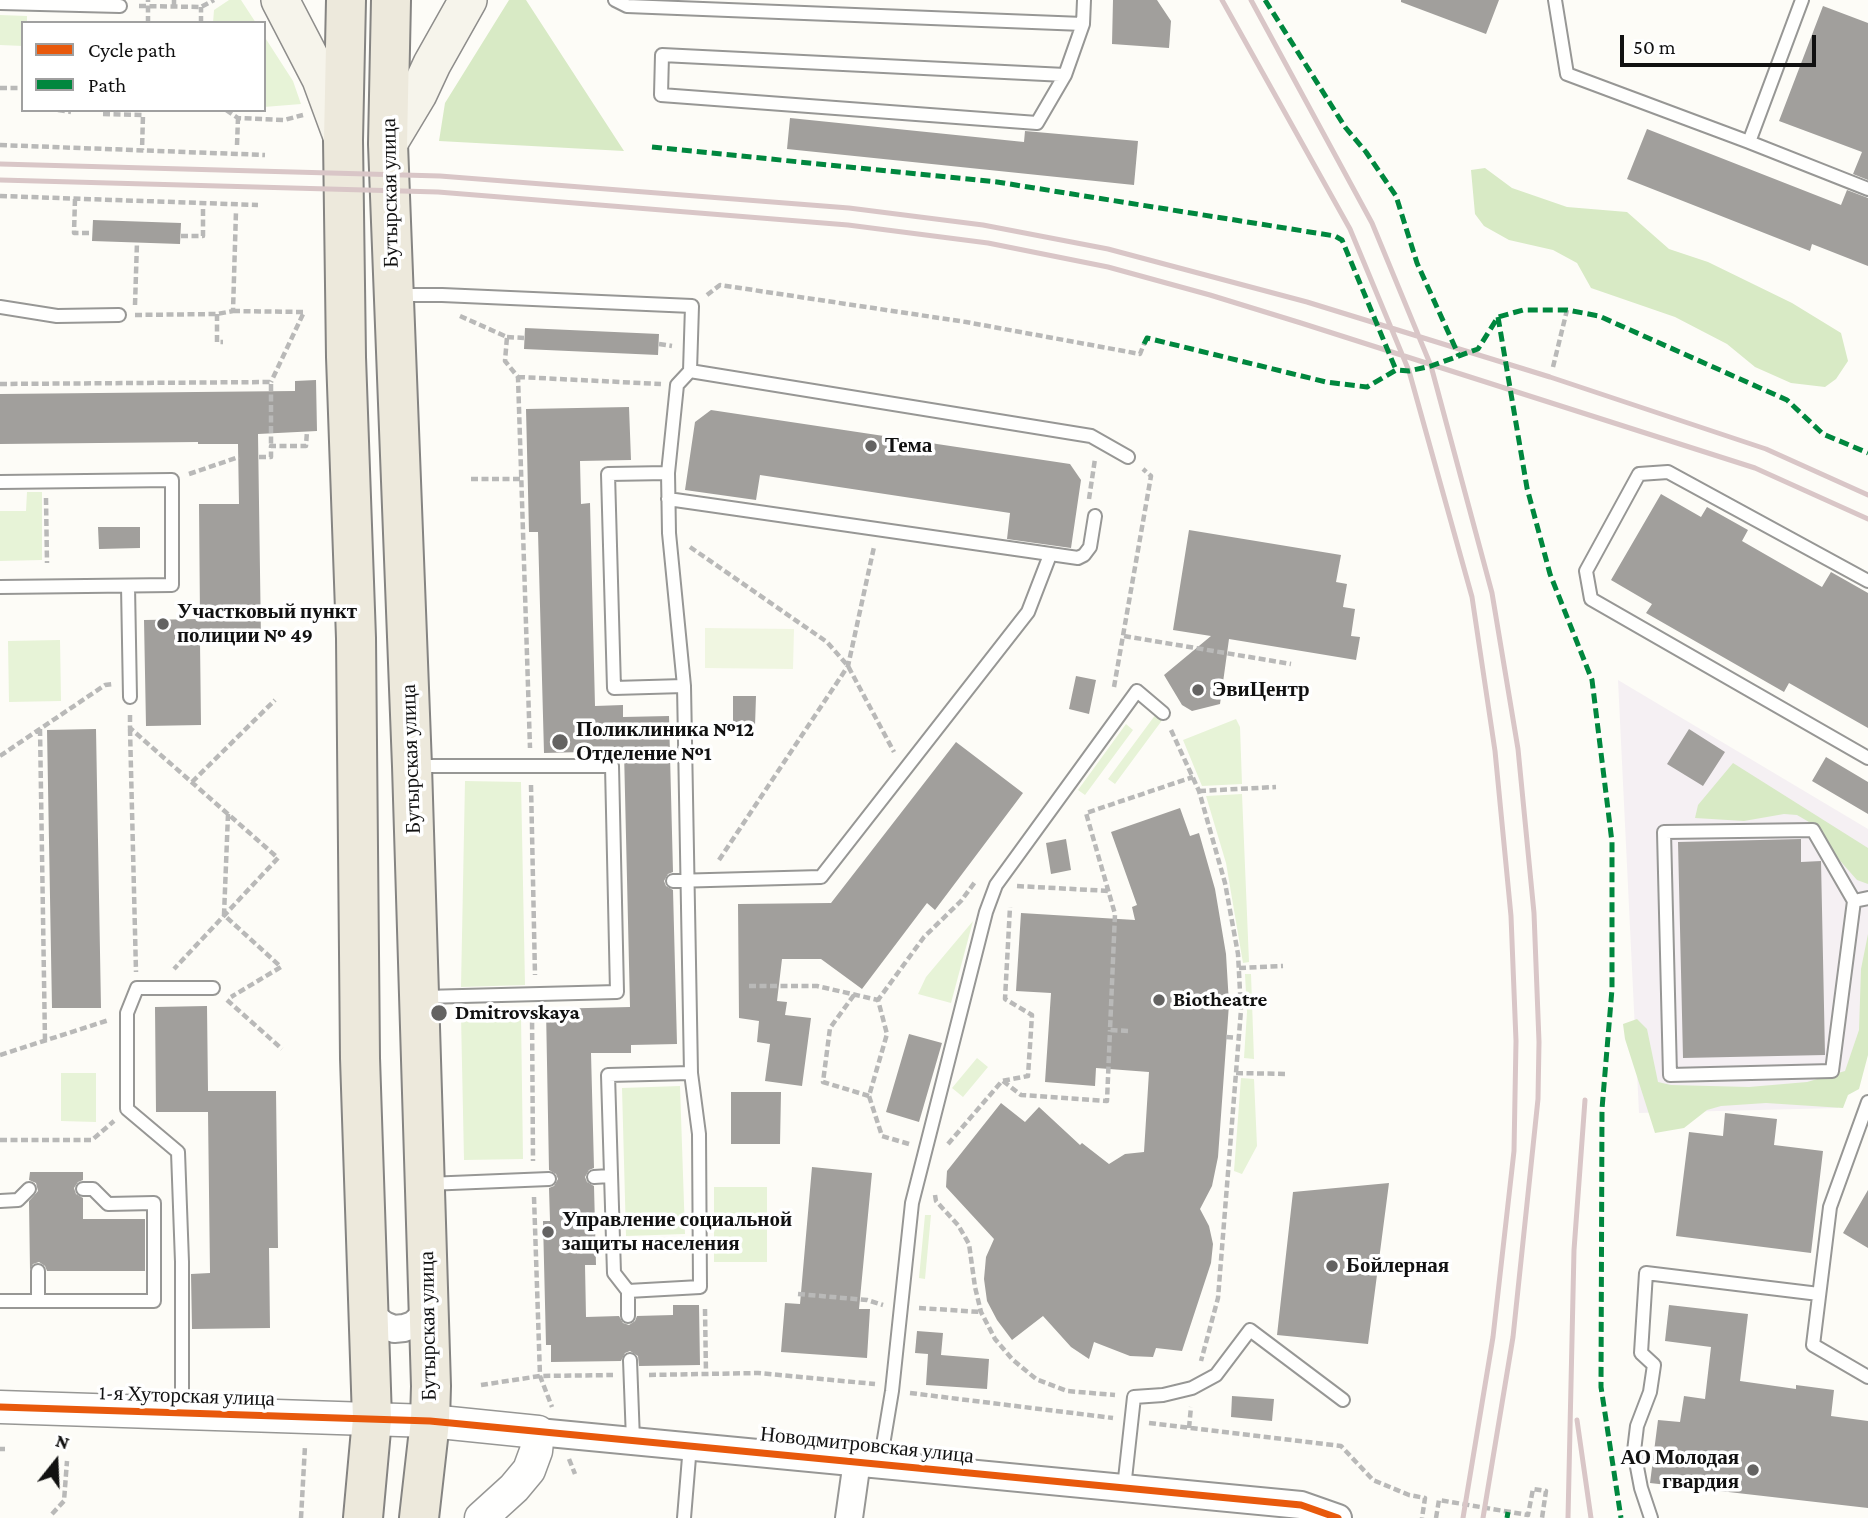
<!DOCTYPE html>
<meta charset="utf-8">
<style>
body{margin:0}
#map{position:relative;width:1868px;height:1518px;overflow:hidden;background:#fdfcf7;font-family:"Crimson Pro",serif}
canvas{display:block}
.legend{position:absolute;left:21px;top:21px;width:245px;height:91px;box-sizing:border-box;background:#fff;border:2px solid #a0a0a0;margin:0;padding:9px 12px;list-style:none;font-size:21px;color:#111}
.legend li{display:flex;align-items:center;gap:14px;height:35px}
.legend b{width:35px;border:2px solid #a0a0a0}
.north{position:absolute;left:21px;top:1427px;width:70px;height:70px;-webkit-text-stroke:5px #fff;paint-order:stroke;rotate:18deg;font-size:19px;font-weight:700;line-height:28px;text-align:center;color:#111}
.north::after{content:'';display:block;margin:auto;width:24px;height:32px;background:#111;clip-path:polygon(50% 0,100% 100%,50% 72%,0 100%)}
.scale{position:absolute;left:1620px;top:35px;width:196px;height:32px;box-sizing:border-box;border:4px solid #111;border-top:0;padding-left:9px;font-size:21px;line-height:24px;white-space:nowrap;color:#111;-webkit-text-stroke:5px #fff;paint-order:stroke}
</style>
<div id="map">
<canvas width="1868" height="1518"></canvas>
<ul class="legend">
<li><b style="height:9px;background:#e8590c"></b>Cycle path</li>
<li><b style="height:9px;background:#00873e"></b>Path</li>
</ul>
<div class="north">N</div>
<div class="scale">50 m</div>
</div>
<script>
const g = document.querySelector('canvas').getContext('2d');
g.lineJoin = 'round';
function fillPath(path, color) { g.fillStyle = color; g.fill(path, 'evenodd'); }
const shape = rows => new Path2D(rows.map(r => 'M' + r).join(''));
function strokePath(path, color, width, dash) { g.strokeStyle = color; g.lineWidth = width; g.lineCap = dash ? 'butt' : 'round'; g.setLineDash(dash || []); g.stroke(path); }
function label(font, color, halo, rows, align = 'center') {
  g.font = font + ' "Crimson Pro",serif'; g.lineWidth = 7; g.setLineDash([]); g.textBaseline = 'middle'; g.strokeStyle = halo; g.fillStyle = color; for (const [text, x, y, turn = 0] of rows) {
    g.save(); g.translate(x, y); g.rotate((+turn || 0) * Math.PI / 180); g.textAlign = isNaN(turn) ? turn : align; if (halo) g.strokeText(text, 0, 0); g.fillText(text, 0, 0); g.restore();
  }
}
fillPath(shape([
 [1618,680,1868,829,1868,1020,1838,1108,1639,1113]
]), '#f5f0f3');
fillPath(shape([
 [229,0,241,0,256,23,213,23,214,10],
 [0,15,27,16,27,23,23,23,23,46,0,45],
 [264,36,293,81,301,104,264,107],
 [27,492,42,492,42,560,0,561,0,511,26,511],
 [60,640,61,701,9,702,8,641],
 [1156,714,1163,719,1115,784,1108,779],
 [1236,719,1240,727,1242,784,1202,786,1183,740],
 [1126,724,1133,730,1085,795,1078,790],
 [465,781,521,782,525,985,461,987],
 [1242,794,1249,962,1243,963,1226,863,1206,796],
 [973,921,951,1003,918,994,926,977],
 [1245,974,1251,974,1254,1059,1244,1058,1247,1012],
 [521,1015,523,1159,464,1160,461,1016],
 [977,1058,988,1067,963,1097,952,1088],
 [61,1073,96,1073,96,1122,61,1121],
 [1241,1078,1254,1079,1257,1146,1242,1174,1234,1171],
 [680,1086,685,1234,626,1236,622,1088],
 [714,1187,767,1187,767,1262,714,1262],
 [925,1215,931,1215,925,1279,919,1278]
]), '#e7f3d7');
fillPath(shape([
 [509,0,526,0,624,151,439,141,445,103],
 [1485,168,1512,188,1567,207,1627,212,1669,249,1708,262,1792,303,1841,333,1848,361,1836,379,1825,387,1791,383,1755,367,1727,344,1675,317,1591,288,1577,263,1553,250,1509,240,1484,226,1475,214,1471,170],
 [1733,763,1868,848,1868,884,1857,880,1813,830,1809,822,1797,815,1784,814,1744,821,1695,818,1698,805],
 [1868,934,1868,1055,1859,1089,1848,1095,1843,1108,1766,1103,1721,1106,1707,1110,1684,1128,1655,1133,1625,1039,1623,1024,1637,1019,1647,1029,1658,1082,1671,1085,1749,1087,1807,1082,1845,1071,1859,1030,1861,969]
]), '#d8eac5');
fillPath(shape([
 [705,628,794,629,793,669,705,668]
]), '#f0f6e1');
fillPath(shape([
 [1113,0,1157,0,1171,21,1169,48,1112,44],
 [1401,0,1499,0,1486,34,1401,2],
 [1823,6,1868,23,1868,180,1853,174,1862,152,1779,121],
 [790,118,1024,142,1025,131,1138,141,1134,185,787,149],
 [1647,129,1841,205,1847,190,1868,198,1868,266,1812,244,1810,251,1627,179],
 [93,220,181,223,180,244,92,241],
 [525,328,659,334,658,355,524,349],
 [316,380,317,431,258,434,261,641,200,642,201,725,146,726,144,620,200,619,199,504,239,504,238,444,198,444,198,442,0,444,0,394,295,391,295,381],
 [629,407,631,460,580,461,581,504,590,503,595,706,623,705,623,717,669,716,673,872,668,874,664,881,666,886,673,890,677,1044,631,1045,631,1053,591,1053,594,1168,589,1170,585,1177,587,1182,594,1186,596,1265,585,1265,586,1317,619,1316,623,1323,629,1325,635,1321,637,1316,673,1315,673,1305,699,1305,700,1365,639,1366,638,1356,630,1351,625,1353,621,1361,551,1362,551,1345,546,1345,543,1221,550,1221,549,1188,554,1186,558,1179,556,1174,549,1170,546,1009,630,1007,624,751,544,753,538,532,529,532,526,409],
 [711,410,1070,464,1081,480,1071,548,1007,539,1010,513,760,475,756,500,685,490,695,422],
 [1661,494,1701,517,1707,507,1748,530,1742,541,1822,587,1831,572,1868,593,1868,728,1789,683,1784,692,1646,613,1652,604,1611,580],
 [98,527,140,527,140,548,99,549],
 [1189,530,1341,555,1336,582,1347,584,1343,607,1355,609,1351,636,1360,637,1356,660,1229,639,1220,704,1192,711,1182,705,1164,675,1211,636,1173,630],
 [1076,676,1096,680,1089,714,1069,709],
 [733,696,756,696,755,726,733,726],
 [96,729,101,1008,52,1008,47,730],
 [1689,729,1725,752,1703,786,1667,764],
 [956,742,1023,793,935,910,927,903,862,989,821,959,782,959,777,1001,787,1002,785,1015,811,1018,802,1086,765,1081,770,1044,757,1042,759,1021,739,1018,738,904,831,903],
 [1826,757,1868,782,1868,814,1812,781],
 [1180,808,1190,836,1199,833,1215,889,1226,954,1229,1004,1218,1157,1212,1186,1200,1209,1209,1226,1213,1244,1211,1263,1182,1351,1156,1348,1153,1357,1130,1356,1094,1342,1089,1359,1071,1347,1043,1316,1012,1340,997,1320,987,1301,984,1279,986,1257,994,1239,946,1187,947,1171,1001,1103,1025,1122,1039,1107,1080,1145,1082,1143,1109,1164,1125,1154,1144,1152,1149,1072,1096,1068,1095,1086,1045,1082,1051,993,1016,991,1021,913,1135,920,1132,907,1137,905,1111,832],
 [1066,839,1071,870,1051,874,1046,843],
 [1801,839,1801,862,1821,861,1825,1055,1683,1058,1678,842],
 [207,1006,208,1091,276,1091,278,1248,269,1248,270,1328,192,1329,191,1274,210,1273,208,1112,156,1112,155,1007],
 [909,1034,942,1043,919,1122,886,1112],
 [731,1092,781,1092,780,1144,731,1144],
 [1725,1113,1777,1119,1774,1145,1823,1151,1811,1253,1676,1236,1689,1132,1723,1136],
 [812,1167,872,1173,859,1309,870,1309,867,1358,781,1352,785,1303,800,1304],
 [30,1172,83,1172,83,1180,78,1182,74,1188,76,1194,83,1198,83,1219,145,1219,145,1271,47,1271,45,1266,39,1262,33,1264,30,1270,29,1201,38,1191,36,1183,29,1180],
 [1389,1183,1368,1344,1277,1335,1293,1192],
 [1868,1190,1868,1248,1843,1233],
 [1669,1305,1748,1314,1740,1381,1796,1389,1796,1385,1834,1390,1831,1416,1868,1421,1868,1508,1650,1483,1658,1420,1680,1422,1684,1396,1705,1399,1711,1347,1665,1341],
 [917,1331,943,1333,941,1355,989,1359,987,1389,926,1385,928,1354,915,1353],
 [1232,1396,1274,1399,1272,1421,1231,1417]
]), '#a19f9c');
const service = shape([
 [615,0,627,6,1083,24],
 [1555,0,1567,74,1749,142,1802,0],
 [0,3,120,6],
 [1065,75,1037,123,661,95,662,55,1065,75,1083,24,1084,0],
 [1749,142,1868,189],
 [396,295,442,295,692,306,690,371,677,385,668,473,669,533,684,686],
 [0,307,57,316,119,315],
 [690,371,1091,436,1128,457],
 [0,482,172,480,172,585,0,587],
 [668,499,1078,558,1084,555,1090,547,1095,516],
 [1868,581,1668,472,1639,474,1586,571,1591,599,1868,758],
 [128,586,130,697],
 [416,766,612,766,617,992,424,997],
 [1813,830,1854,901,1832,1071,1670,1075,1664,832,1813,830],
 [673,881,821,877,1028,612,1050,555],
 [1854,901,1868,898],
 [1868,1102,1830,1207,1813,1345,1868,1377],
 [594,1177,610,1176],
 [427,1184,549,1179],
 [0,1201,18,1200,29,1189],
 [628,1291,700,1287,699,1134,691,1073],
 [0,1301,154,1301,154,1203,108,1204,93,1189,83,1189],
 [38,1301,38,1271],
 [628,1316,628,1291,614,1273,608,1075,691,1073,684,686,614,688,608,474,668,473],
 [630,1360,633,1440],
 [182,1411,182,1262,178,1152,127,1109,127,1013,137,988,213,988],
 [880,1463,892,1391,912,1203,986,912,996,885,1137,691,1163,713],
 [1124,1488,1134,1397,1163,1395,1192,1388,1216,1375,1250,1330,1343,1400],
 [684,1518,690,1445],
 [1651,1518,1641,1488,1634,1451,1637,1426,1650,1392,1654,1365,1641,1353,1646,1273,1819,1294]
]);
const minor = shape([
 [369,1301,376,1319,384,1325,394,1329,404,1328,413,1325,421,1318,426,1309,428,1299],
 [538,1432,1301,1505,1338,1518],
 [849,1518,857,1461]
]);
const tertiary = shape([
 [0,1407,430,1421,538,1432,536,1451,529,1470,514,1488,481,1518]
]);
const secondary = shape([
 [280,0,321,79,342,136],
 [388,144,418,94,432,64,468,0]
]);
const primary = shape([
 [346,0,343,140,346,357,356,638,360,1058,372,1419,363,1518],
 [391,0,388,144,412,766,431,1386,430,1421,419,1518]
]);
strokePath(service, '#979795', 16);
strokePath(minor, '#979795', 30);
strokePath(tertiary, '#979795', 35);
strokePath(secondary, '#8e8d8b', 40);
strokePath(primary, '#858482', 42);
strokePath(shape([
 [174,0,174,7],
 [139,6,201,7,214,0],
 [148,23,148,0],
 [201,23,201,7],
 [0,88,23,88],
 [58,110,71,112],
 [226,110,238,118,284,120,303,115],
 [103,114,143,115,142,150],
 [0,145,265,155],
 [237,145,238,118],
 [0,196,258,205],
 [75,199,74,233,92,233],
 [181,236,203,236,203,203],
 [707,295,720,285,966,322,1140,354,1144,344],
 [135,305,137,242],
 [233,311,304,312,271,382],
 [217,314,217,342,223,342],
 [135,315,217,314,233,311,236,211],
 [460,316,507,337,505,361,518,377,530,748],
 [507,337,524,338],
 [659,344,672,346],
 [1553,367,1567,310],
 [518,377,661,384],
 [0,384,271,382,271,446],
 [259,457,271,457,271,446,306,446,307,431],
 [189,474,239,457],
 [471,479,522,479],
 [46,498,47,563],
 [1089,499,1095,459],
 [690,547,827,642,848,666,894,752],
 [1124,636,1291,664],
 [1114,687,1151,476,1143,469],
 [130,715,130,728,278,858,174,969],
 [40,729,45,1041],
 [130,729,136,972],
 [1171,730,1199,791,1225,883,1238,954,1241,1010,1218,1298,1201,1361],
 [0,756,105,685,114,684],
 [192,782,275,700],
 [531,785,535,975],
 [1199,791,1276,787],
 [228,814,224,915,281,967,231,997],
 [719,860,848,666,874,547],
 [1017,886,1109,891],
 [1239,968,1283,966],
 [749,986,817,986,878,1000],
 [854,995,830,1028,823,1082,869,1096],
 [227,1000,282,1049],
 [532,1012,533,1161],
 [1128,1031,1110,1030,1115,914,1086,813,1193,777],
 [1226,1037,1239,1038],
 [0,1055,109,1020],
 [1236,1073,1287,1074],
 [1003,1081,1021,1095,1107,1101,1110,1030],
 [0,1140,92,1140,114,1121],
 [909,1144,882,1136,869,1096,887,1034,878,1000,924,937,961,901,975,882],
 [948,1144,1002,1081,1028,1076,1032,1015,1005,999,1010,907],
 [935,1195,936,1201,958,1225,969,1244,975,1287,981,1312,995,1339,1012,1359,1036,1379,1067,1391,1115,1395],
 [534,1197,540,1376,552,1407],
 [798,1294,867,1300,883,1305],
 [919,1308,981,1312],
 [705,1309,706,1374],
 [649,1375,758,1373,875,1384],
 [481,1385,540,1376,613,1375],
 [910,1393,1113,1418],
 [1149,1423,1341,1446,1373,1480,1409,1495,1425,1498,1422,1518],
 [1189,1428,1191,1407],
 [0,1449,5,1449],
 [569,1459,575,1474],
 [52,1514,64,1501,67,1461],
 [301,1518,305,1446],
 [1436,1518,1439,1500,1528,1515,1533,1489,1546,1491,1542,1518]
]), '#b9b9b8', 4.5, [7, 3.5]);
strokePath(service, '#fffffe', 12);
strokePath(minor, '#fffffe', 26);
strokePath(tertiary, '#fffffe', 32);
strokePath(secondary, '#f6f4eb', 37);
strokePath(primary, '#ede9dc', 38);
strokePath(shape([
 [1222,0,1350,229,1409,371,1472,597,1495,751,1511,916,1516,1041,1514,1151,1493,1337,1463,1518],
 [1251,0,1372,223,1431,366,1492,593,1518,749,1534,913,1539,1042,1538,1099,1513,1337,1483,1518],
 [0,164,440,176,849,208,983,225,1108,249,1307,302,1550,377,1766,449,1868,495],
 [0,180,438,192,848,225,988,243,1108,267,1210,295,1301,323,1755,468,1868,519],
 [1577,1420,1591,1518],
 [1568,1518,1574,1250,1585,1100]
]), '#d9c6c7', 5);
strokePath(shape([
 [1265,0,1345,127,1366,152,1396,196,1417,263,1459,356],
 [652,147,997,182,1335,236,1342,240,1396,370],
 [1498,317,1527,488,1550,574,1592,680,1612,842,1612,989,1602,1109,1601,1387,1621,1518],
 [1144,344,1147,338,1326,382,1367,387,1396,370,1409,371,1431,366,1478,349,1498,317,1523,310,1567,310,1599,316,1787,400,1823,434,1868,453],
 [1507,1518,1508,1512]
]), '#00873e', 5, [10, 5]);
strokePath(shape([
 [0,1407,430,1421,1301,1505,1338,1518]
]), '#e8590c', 7);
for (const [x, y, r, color] of [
 [871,446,7,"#646362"],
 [163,624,7,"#646362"],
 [1198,690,7,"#646362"],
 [560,742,9,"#646362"],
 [1159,1000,7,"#646362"],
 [439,1013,9,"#646362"],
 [548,1232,7,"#646362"],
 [1332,1266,7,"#646362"],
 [1753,1470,7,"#646362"]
]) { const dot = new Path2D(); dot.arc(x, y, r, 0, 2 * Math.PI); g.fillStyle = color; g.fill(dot); strokePath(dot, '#fff', 2.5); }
label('21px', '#111', '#fff', [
 ["Бутырская улица",390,193,-91],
 ["Бутырская улица",411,759,-92],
 ["Бутырская улица",428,1326,-91],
 ["1-я Хуторская улица",187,1396,2],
 ["Новодмитровская улица",867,1445,6]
]);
label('bold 21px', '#111', '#fff', [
 ["Тема",885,446],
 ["Участковый пункт",177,612],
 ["полиции № 49",177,636],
 ["ЭвиЦентр",1212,690],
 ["Поликлиника №12",576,730],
 ["Отделение №1",576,754],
 ["Biotheatre",1173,1000],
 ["Dmitrovskaya",455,1013],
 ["Управление социальной",562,1220],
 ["защиты населения",562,1244],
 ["Бойлерная",1346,1266],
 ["АО Молодая",1739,1458,"right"],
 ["гвардия",1739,1482,"right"]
], 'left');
</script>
